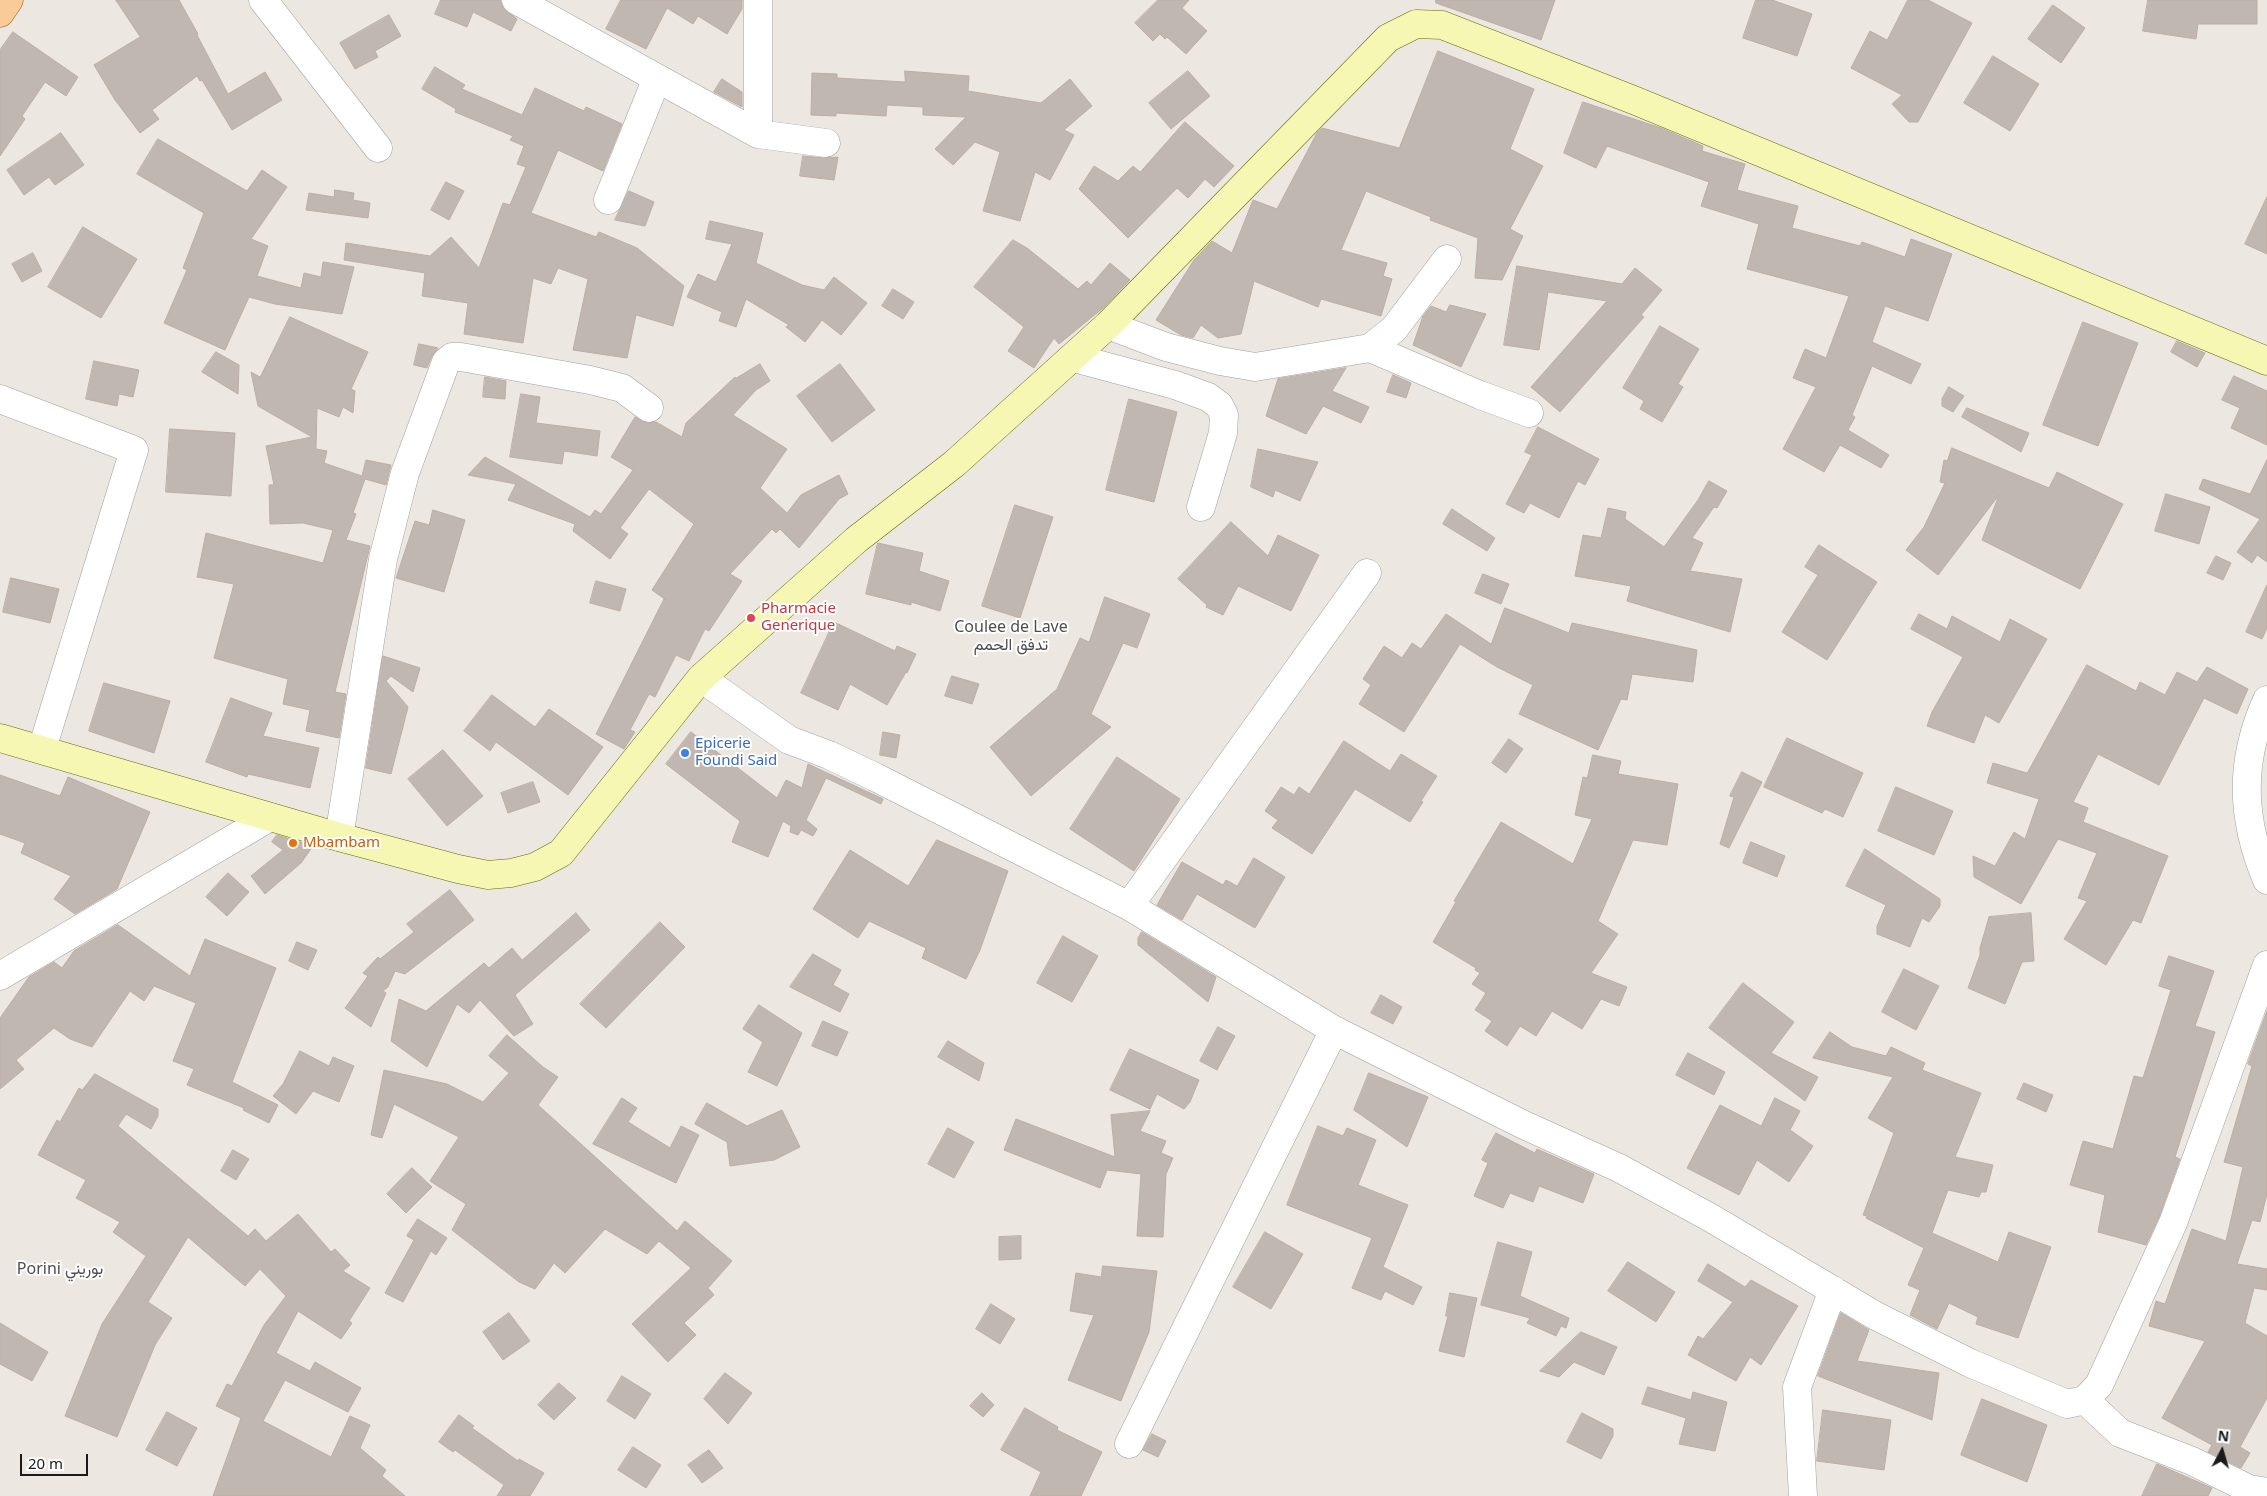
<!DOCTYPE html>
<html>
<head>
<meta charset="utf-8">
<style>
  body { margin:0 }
  #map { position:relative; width:2267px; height:1496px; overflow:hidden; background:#ece7e0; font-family:"Noto Sans",sans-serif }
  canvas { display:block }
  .north { position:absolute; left:2197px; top:1426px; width:50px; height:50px; -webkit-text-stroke:4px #fff; paint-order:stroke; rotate:6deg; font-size:14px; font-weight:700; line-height:20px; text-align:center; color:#1a1a1a }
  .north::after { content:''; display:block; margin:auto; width:18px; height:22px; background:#1a1a1a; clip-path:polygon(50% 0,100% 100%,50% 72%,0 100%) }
  .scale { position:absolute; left:20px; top:1454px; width:68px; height:22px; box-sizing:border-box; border:2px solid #1a1a1a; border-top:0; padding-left:6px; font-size:15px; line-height:18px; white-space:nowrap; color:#1a1a1a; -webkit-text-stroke:4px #fff; paint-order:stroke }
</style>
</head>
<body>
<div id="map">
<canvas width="2267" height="1496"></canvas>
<div class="north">N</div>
<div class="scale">20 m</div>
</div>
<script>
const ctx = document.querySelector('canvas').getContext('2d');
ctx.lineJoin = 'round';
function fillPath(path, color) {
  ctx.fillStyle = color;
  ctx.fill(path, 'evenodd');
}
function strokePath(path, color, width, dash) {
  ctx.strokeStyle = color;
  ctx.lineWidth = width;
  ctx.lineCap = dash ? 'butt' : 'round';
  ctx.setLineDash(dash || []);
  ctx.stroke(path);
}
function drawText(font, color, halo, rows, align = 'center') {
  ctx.font = font + ' "Noto Sans",Vazirmatn,sans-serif';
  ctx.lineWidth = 4;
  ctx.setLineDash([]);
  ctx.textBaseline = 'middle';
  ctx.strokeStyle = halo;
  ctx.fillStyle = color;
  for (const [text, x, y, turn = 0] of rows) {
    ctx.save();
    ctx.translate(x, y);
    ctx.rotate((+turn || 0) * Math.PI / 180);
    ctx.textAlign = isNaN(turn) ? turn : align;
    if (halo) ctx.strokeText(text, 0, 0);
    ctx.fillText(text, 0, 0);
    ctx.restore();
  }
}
const building = new Path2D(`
  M116 0H179L198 34 197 35 228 94 265 72 282 100 232 130 202 80 200 81 197 76 152 110 159 119 140 133 115 100 94 65 140 37Z
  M441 0H500L503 8 517 19 511 31 473 12 467 27 435 14Z
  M621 0H742V9L727 34 698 16 693 24 667 8 646 49 606 29Z
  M1158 0H1189L1182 8 1207 31 1186 54 1167 37 1165 39 1160 34 1153 41 1135 23Z
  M1436 0H1555L1541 40 1436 3Z
  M1756 0H1772L1812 14 1797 56 1743 38Z
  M1908 0H1928L1972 23 1918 122H1909L1892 104 1902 95 1851 68 1870 31 1887 40Z
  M2148 0H2257V24H2198L2196 39 2143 31Z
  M2053 5 2085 28 2061 63 2028 39Z
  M389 15 401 36 375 51 378 57 355 69 340 43Z
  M13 32 78 77 66 96 45 82 22 116 25 119 0 156V50Z
  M1438 51 1534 89 1510 149 1543 166 1510 229 1523 236 1502 280 1475 278 1478 238 1430 220 1431 217 1366 191 1341 250 1387 263 1383 276 1392 279 1381 316 1321 299 1318 307 1254 281 1241 334 1218 338 1201 325 1193 338 1181 335 1156 320 1194 260 1212 241 1232 253 1253 200 1277 209 1317 133 1322 128 1399 148Z
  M1993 56 2039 84 2010 131 1964 103Z
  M435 67 465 85 462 89 522 115 535 88 584 111 586 107 622 124 603 171 558 150 531 213 596 237 599 232 637 248 684 286 673 326 636 315 627 358 573 350 588 279 558 268 551 284 533 278 523 343 464 334 468 303 422 296 425 273 344 260 346 243 430 256 451 237 479 268 503 203 510 205 526 167 517 164 524 146 510 140 513 136 455 112 456 109 422 89Z
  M905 71 969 76 968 91 1041 103 1070 79 1092 106 1064 130 1074 135 1050 180 1035 172 1020 221 983 211 1000 152 975 142 953 165 935 149 966 117 923 115V107L887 105 886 116 836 113V116L811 115 812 73 837 74V78L905 82Z
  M1188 71 1210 96 1171 129 1149 103Z
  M722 79 742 92V107L714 92Z
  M1583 102 1661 128 1703 146 1702 151 1745 164 1737 190 1798 206 1792 228 1860 246 1862 242 1905 257 1911 239 1952 254 1928 321 1885 306 1872 342 1921 364 1911 384 1872 366 1852 415 1855 417 1848 430 1889 455 1881 468 1840 445 1824 472 1783 449 1816 387 1793 378 1805 349 1826 358 1849 296 1747 269 1759 224 1701 206 1709 182 1607 146 1596 168 1564 153Z
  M1185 122 1234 166 1214 187 1205 179 1188 198 1177 188 1128 238 1079 189 1094 166 1118 181 1133 166 1140 172Z
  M61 133 84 165 55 185 49 177 24 195 7 170Z
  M158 139 247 191 262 170 287 187 251 239 268 246 257 276 301 288 304 273 321 277 323 262 354 267 342 314 275 304 249 297 225 350 164 323 187 270 183 268 204 213 137 174Z
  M803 156 824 158 838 157 834 180 800 176Z
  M446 182 464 191 449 220 431 210Z
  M335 190 354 193 353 200 370 203 368 218 306 210 309 193 334 197Z
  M629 191 654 202 645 226 615 220Z
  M2267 197V254L2245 244Z
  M710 221 763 233 756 263 802 285 824 290 834 277 867 303 841 335 822 320 805 342 786 327 789 325 746 299 736 327 719 321 722 312 687 297 698 274 716 282 732 244 706 239Z
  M83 227 137 259 101 318 48 287Z
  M1013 240 1027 248 1078 289 1087 281 1091 285 1110 263 1130 280 1103 308 1059 344 1054 338 1034 368 1008 351 1024 327 974 287Z
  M33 253 42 271 22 282 12 264Z
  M1517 266 1622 284 1635 268 1662 290 1641 315 1644 317 1560 412 1531 387 1607 301 1548 292 1539 350 1504 345Z
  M893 289 914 302 903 319 882 306Z
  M1450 305 1486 314 1461 367 1413 345 1423 316 1431 306 1446 312Z
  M290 317 368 352 351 389 355 391 353 413 343 407 339 417 317 408 316 449 327 451 324 463 362 476 366 460 391 465 386 485 365 479 353 513 356 514 346 540 370 546 335 692 346 694 339 738 306 731 310 710 283 704 288 679 214 658 234 584 197 577 206 533 323 563 333 530 303 523 270 524 269 485H274L266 446 312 437 258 406 251 372 260 377Z
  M2083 322 2138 343 2098 446 2043 425Z
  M1660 326 1699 349 1678 384 1683 387 1662 422 1640 409 1644 401 1623 388Z
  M2177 341 2205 353 2197 367 2171 352Z
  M419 344 438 348 432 356 427 368 414 365Z
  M216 352 239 365 238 394 202 372Z
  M94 361 139 370 133 397 119 394 117 406 86 399Z
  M760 364 770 381 756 390 733 415 787 449 760 488 787 513 801 495 839 475 848 494 839 499 799 548 780 529 776 533 772 529 730 574 742 581 709 631 705 629 689 661 676 655 655 697 649 694 630 730 635 732 624 749 596 734 664 599 666 600 652 590 694 524 649 489 620 528 628 534 610 559 573 531 575 524 508 500 516 484 468 475 485 457 590 517 595 510 601 514 633 470 611 457 635 417 647 423 656 422 682 437 686 423 735 377 736 378Z
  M840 364 875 410 832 442 797 396Z
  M1346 368 1332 391 1369 407 1361 423 1323 406 1306 434 1266 416 1278 379Z
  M1393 375 1411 383 1406 398 1387 392Z
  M2234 376 2267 391V445L2231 428 2240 408 2222 400Z
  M485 377 506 381 505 399 483 397Z
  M1949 387 1964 396 1953 412 1942 406V399Z
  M521 394 540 397 536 423 600 431 597 456 564 451 562 464 510 457Z
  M1129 399 1177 412 1154 502 1106 490Z
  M1967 408 2029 433 2021 452 1962 417Z
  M1538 427 1599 459 1585 485 1578 481 1559 518 1530 503 1524 513 1506 504 1532 455 1525 452Z
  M170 429 235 433 231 496 166 492Z
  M1952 448 2049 488 2057 472 2123 504 2080 589 1982 540 1999 495 1938 575 1906 550 1924 527 1945 483 1940 482 1944 460 1947 461Z
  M1258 449 1318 462 1300 501 1275 490 1273 497 1251 487Z
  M2267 460V562L2257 555 2252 563 2237 552 2260 519 2199 489 2203 479 2250 494Z
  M1709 481 1727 491 1717 508 1714 507 1692 538 1703 543 1690 571 1742 579 1730 632 1627 601 1631 586 1575 576 1583 535 1601 538 1608 508 1626 512 1625 519 1664 547 1698 500Z
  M2166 494 2210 507 2199 544 2155 531Z
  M1015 505 1053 517 1020 618 982 606Z
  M1452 509 1495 538 1487 551 1443 524Z
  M433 510 465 520 444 592 396 578 415 521 429 525Z
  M1231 522 1268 556 1278 535 1319 555 1291 611 1238 586 1223 615 1206 607 1207 605 1178 579Z
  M878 543 923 553 919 571 949 581 940 611 911 602V605L866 594Z
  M1819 545 1877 582 1827 660 1782 632 1818 575 1805 567Z
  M2216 556 2231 563 2223 580 2207 573Z
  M1483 574 1509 584 1501 604 1475 593Z
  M11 578 59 589 50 623 3 612Z
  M596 581 626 589 620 611 590 603Z
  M2267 585V628L2262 639 2246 632Z
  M1105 597 1150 614 1137 648 1123 643 1091 714 1111 727 1031 796 990 747 1057 689 1080 638 1089 642Z
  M1505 608 1569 633 1572 623 1697 650 1693 682 1632 674 1627 700 1621 699 1598 750 1519 714 1533 685 1497 667 1460 644 1404 732 1359 704 1371 685 1363 679 1384 646 1402 658 1412 643 1421 649 1446 614 1491 644Z
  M1919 614 1947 629 1952 616 2000 642 2010 619 2047 639 1999 723 1985 715 1974 743 1927 726 1932 712 1963 657 1911 629Z
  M834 622 895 651 897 646 916 654 907 673 906 672 887 705 850 684 838 710 801 693Z
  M383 656 420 668 413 692 391 676 386 681 408 707 391 774 366 768Z
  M2087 665 2136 691 2140 682 2165 695 2177 672 2197 682 2207 667 2248 689 2237 714 2204 698 2159 785 2098 754 2073 802 2088 808 2083 822 2168 856 2141 923 2133 920 2106 965 2064 939 2087 901 2078 898 2097 853 2058 839 2021 904 1974 877 1973 856 1995 866 2014 832 2025 839 2039 799 1987 783 1993 763 2027 773Z
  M952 676 979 684 972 704 945 696Z
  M104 683 170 701 154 753 89 731Z
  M492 695 535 727 549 709 603 747 568 795 496 742 490 751 464 731Z
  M231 698 272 713 263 736 319 748 310 788 248 774 247 777 206 762Z
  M691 732 777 798 786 780 802 788 808 764 883 799 881 804 826 778 806 820 817 829 813 836 801 830 798 835 790 832 791 826 783 821 768 857 732 842 740 821 666 764Z
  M883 732 900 735 896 758 880 755Z
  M1787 738 1863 773 1843 817 1825 809 1822 813 1764 787Z
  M1509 739 1523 749 1506 773 1492 763Z
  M1344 741 1390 771 1401 754 1437 776 1421 801 1423 802 1410 822 1355 789 1312 854 1272 828 1278 820 1265 811 1281 787 1294 795 1299 787 1309 794Z
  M443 750 483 796 447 826 408 779Z
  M1593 755 1621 761 1618 774 1678 784 1667 845 1633 840 1598 921 1618 934 1591 973 1627 987 1619 1006 1601 999 1582 1029 1552 1011 1536 1036 1520 1026 1507 1046 1485 1031 1492 1021 1475 1010 1486 993 1472 984 1480 973 1475 970 1476 968 1433 942 1456 902 1454 901 1501 822 1573 864 1592 819 1575 815 1583 777 1587 778Z
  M1117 757 1180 799 1134 871 1070 829Z
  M1742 772 1762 782 1729 848 1720 844 1734 797 1730 796Z
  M0 775 60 796 68 777 150 812 117 889 75 914 54 899 71 876 21 853 25 843 0 834Z
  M533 782 540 802 508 813 501 793Z
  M1896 787 1953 811 1934 855 1878 831Z
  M277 835 313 846 301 863 265 894 251 876 283 850 272 842Z
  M937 840 1008 871 980 950 966 979 922 958 926 948 869 921 858 938 813 909 850 850 908 886Z
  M1751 842 1785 856 1777 877 1743 863Z
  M1865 849 1940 899V906L1929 922 1922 918 1910 947 1877 934V926L1886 905 1846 886Z
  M1254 858 1285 877 1255 928 1197 894 1182 920 1157 905 1182 862 1223 885 1226 880 1237 886Z
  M228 873 249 892 227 916 206 897Z
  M450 890 474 920 405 974 395 971 388 987 383 991 386 993 371 1027 345 1008 368 976 363 973 378 957 380 959 414 932 407 924Z
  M576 913 590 930 515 995 533 1024 514 1036 480 1000 469 1013 457 1004 427 1067 391 1041 399 999 426 1011 484 963 489 968 512 948 522 960Z
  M2031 913 2034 961 2022 962 2005 1004 1968 988 1980 955V948L1989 917Z
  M660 922 685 947 606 1028 580 1004Z
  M118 925 190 976 205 939 276 968 232 1082 278 1105 269 1123 243 1110 244 1108 187 1085 194 1069 173 1061 196 1003 154 986 144 1001 130 991 92 1047 70 1039 54 1028 16 1060 24 1069 0 1089V1018L29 977 54 962 62 968 74 951Z
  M1142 932 1216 977 1208 1002 1138 945V938Z
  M1063 936 1098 956 1072 1002 1037 983Z
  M297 942 317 950 308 970 289 961Z
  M813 954 841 970 833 985 849 994 840 1012 790 987Z
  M2169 956 2214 971 2195 1026 2215 1032 2175 1157 2180 1159 2159 1217 2146 1245 2098 1232 2105 1195 2070 1185 2083 1141 2113 1149 2134 1076 2143 1078 2171 990 2159 986Z
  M1904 969 1939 986 1916 1030 1882 1012Z
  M1743 983 1794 1022 1771 1053 1818 1077 1805 1101 1709 1028Z
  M1381 995 1402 1007 1393 1024 1371 1013Z
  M759 1005 802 1033 777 1086 748 1072 763 1042 743 1029Z
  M2267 1011V1194L2260 1222 2252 1220 2237 1264 2267 1269V1290L2254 1288 2245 1323 2267 1336V1398L2240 1447 2250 1453 2241 1468 2208 1452 2212 1445 2162 1418 2205 1341 2149 1326 2156 1301 2165 1304 2192 1229 2226 1241 2243 1167 2224 1162 2252 1066 2248 1064Z
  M823 1021 848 1032 837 1056 812 1046Z
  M1218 1027 1235 1036 1217 1070 1200 1061Z
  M1830 1032 1852 1047 1886 1056 1891 1047 1925 1063 1922 1070 1981 1093 1955 1157 1993 1165 1986 1192H1981L1979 1197 1948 1190 1932 1233 1998 1262 2009 1232 2051 1247 2018 1338 1976 1324 1978 1317 1949 1303 1937 1329 1910 1315 1920 1290 1908 1285 1924 1248 1866 1218 1867 1216 1863 1215 1894 1133 1868 1118 1893 1077 1813 1058Z
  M507 1035 543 1067 558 1077 538 1105 677 1231 685 1221 732 1261 708 1288 714 1295 684 1323 696 1335 668 1362 632 1324 691 1268 659 1241 647 1254 605 1229 565 1273 554 1263 535 1289 519 1282 452 1230 466 1204 430 1181 459 1137 394 1104 382 1138 371 1135 384 1070 447 1084 483 1102 509 1073 489 1056Z
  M948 1041 984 1063 979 1081 938 1057Z
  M1130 1049 1199 1080 1190 1102 1184 1109 1157 1094 1150 1109 1110 1090Z
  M300 1051 329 1066 333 1057 354 1066 339 1102 313 1091 296 1114 273 1096 283 1084Z
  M1688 1053 1725 1072 1714 1095 1676 1075Z
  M1369 1073 1428 1097 1407 1147 1354 1110Z
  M95 1074 158 1109V1116L151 1129 126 1114 118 1126 248 1236 255 1229 266 1241 298 1214 331 1252 335 1249 350 1265 343 1271 370 1288 349 1321 352 1323 341 1339 298 1311 276 1353 310 1371 315 1362 361 1388 348 1412 285 1380 263 1421 331 1457 350 1416 370 1425 360 1448 386 1470 382 1476 405 1496H213L241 1418 216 1406 227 1384 232 1386 264 1325 286 1296 260 1269 245 1286 188 1237 148 1302 172 1318 155 1345 117 1437 65 1416 102 1324 146 1256 113 1232 120 1222 76 1198 86 1180 38 1155 57 1120 60 1122 79 1088 82 1090Z
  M2024 1083 2053 1095 2046 1112 2017 1099Z
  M622 1098 637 1108 628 1122 670 1148 681 1126 699 1135 676 1183 593 1144Z
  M1775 1098 1800 1111 1790 1130 1813 1146 1789 1182 1757 1160 1739 1195 1687 1168 1720 1105 1761 1126Z
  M707 1103 747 1126 782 1110 800 1147 774 1160 730 1166 727 1142 695 1124Z
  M1150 1111 1140 1131 1166 1141 1161 1153 1173 1158 1166 1174 1163 1237 1137 1236 1141 1174 1107 1170 1100 1188 1004 1150 1016 1119 1115 1157 1111 1115Z
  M1318 1126 1343 1136 1347 1128 1376 1140 1358 1185 1408 1205 1383 1267 1422 1287 1413 1305 1385 1291 1381 1300 1352 1288 1372 1238 1287 1205Z
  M948 1128 974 1142 954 1178 928 1164Z
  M1496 1133 1535 1153 1537 1149 1594 1174 1583 1203 1539 1186 1533 1202 1510 1193 1503 1208 1474 1196 1488 1163 1482 1160Z
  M233 1150 249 1159 236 1180 221 1171Z
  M412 1168 432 1187 406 1213 387 1194Z
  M418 1219 447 1238 436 1255 431 1251 403 1302 385 1293 414 1240 407 1236Z
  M1265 1232 1303 1254 1271 1309 1233 1287Z
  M1021 1236V1259L999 1260V1237Z
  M1498 1242 1532 1252 1520 1296 1569 1318 1566 1328 1561 1326 1556 1336 1527 1323 1530 1318 1481 1305Z
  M1628 1262 1675 1292 1656 1322 1608 1291Z
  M1708 1264 1745 1287 1751 1280 1798 1306 1761 1365 1750 1357 1736 1381 1688 1355 1698 1336 1703 1339 1733 1302 1698 1281Z
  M1103 1266 1157 1271 1149 1332 1121 1401 1068 1380 1094 1315 1070 1311 1076 1273 1101 1277Z
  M1450 1293 1477 1298 1464 1357 1439 1351 1448 1316H1446Z
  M991 1304 1015 1319 1000 1344 976 1329Z
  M509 1313 530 1341 503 1360 483 1332Z
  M1841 1313 1869 1330 1857 1361 1939 1373 1932 1420 1818 1376Z
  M0 1323 48 1352 32 1381 0 1364Z
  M1581 1332 1617 1347 1604 1375 1574 1362 1559 1377 1540 1371Z
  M725 1373 752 1393 728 1424 704 1399Z
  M622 1376 651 1394 635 1419 607 1401Z
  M559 1383 576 1398 554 1420 538 1405Z
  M1648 1387 1691 1400 1693 1392 1727 1402 1715 1451 1679 1444 1686 1418 1642 1404Z
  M982 1393 994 1405 983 1417 970 1406Z
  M1982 1399 2047 1425 2027 1482 1961 1455Z
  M1025 1408 1058 1427 1057 1430 1102 1452 1081 1496H1030L1041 1472 1001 1450Z
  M1823 1410 1891 1420 1884 1470 1817 1461Z
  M167 1412 197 1428 177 1466 146 1450Z
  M1582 1413 1613 1429V1436L1601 1459 1567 1442Z
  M459 1415 474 1426 472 1428 518 1461 519 1459 544 1473 530 1496H497L504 1485 455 1450 453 1452 439 1442Z
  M1152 1434 1166 1441 1158 1457 1143 1450Z
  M633 1447 661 1465 646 1488 618 1470Z
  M709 1450 723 1468 702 1483 688 1465Z
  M2157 1464 2212 1488 2208 1496H2142Z`);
const minor = new Path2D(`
  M263 0 378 148
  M516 0 758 134 826 143
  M758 134V0
  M608 200 657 78
  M1108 325 1166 347 1220 361 1255 367 1370 348 1394 329 1447 259
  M1370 348 1480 395 1529 413
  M1074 358 1175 385 1208 397 1219 405 1224 415 1223 433 1201 507
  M0 399 134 450 42 749
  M701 678 789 740 829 755 875 777 1129 906 1334 1030 1524 1125 1619 1168 1711 1218 1876 1316 1970 1363 2067 1404 2085 1400 2099 1385 2173 1223 2267 965
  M2267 700C2239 761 2241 819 2267 880
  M339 837 383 559 405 473 446 362 452 357H461L590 380 622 388 649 408
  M1129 906 1367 573
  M0 976 270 817
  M2085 1400 2120 1433 2192 1461 2249 1489 2267 1492
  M1129 1444 1334 1030
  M1803 1496 1797 1387 1833 1290`);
const secondary = new Path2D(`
  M0 738 339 837 458 869 488 875 511 873 535 867 561 853 701 678 856 540 954 464 1108 325 1388 38 1416 24 1442 25 1636 101 2267 361`);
const primary = new Path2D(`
  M0 13 9 0`);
const markers = [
  [751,618,5,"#e0444e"],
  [685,753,5,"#3f7fe0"],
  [293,843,5,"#e8710a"]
];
const healthNames = [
  ["Pharmacie",761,609],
  ["Generique",761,626]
];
const shopNames = [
  ["Epicerie",695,744],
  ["Foundi Said",695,761]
];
const foodNames = [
  ["Mbambam",303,843]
];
const neighbourhoodNames = [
  ["Coulee de Lave",1011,627],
  ["تدفق الحمم",1011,645],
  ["Porini بوريني",60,1269]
];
fillPath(building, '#c0b7b0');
strokePath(building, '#bdada3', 1);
strokePath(minor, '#a1a1a1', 29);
strokePath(secondary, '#656b08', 29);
strokePath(primary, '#8d5a04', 29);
strokePath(minor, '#fff', 28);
strokePath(secondary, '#f6f7b3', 28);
strokePath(primary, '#f9cb98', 28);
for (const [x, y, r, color] of markers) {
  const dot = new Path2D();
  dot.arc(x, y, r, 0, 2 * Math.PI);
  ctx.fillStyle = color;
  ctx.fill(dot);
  strokePath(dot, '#fff', 2);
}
drawText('15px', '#be3a42', '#fff', healthNames, 'left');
drawText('15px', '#366cbe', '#fff', shopNames, 'left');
drawText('15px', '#c56008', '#fff', foodNames, 'left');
drawText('16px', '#4d4d4d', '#fff', neighbourhoodNames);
</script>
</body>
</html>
